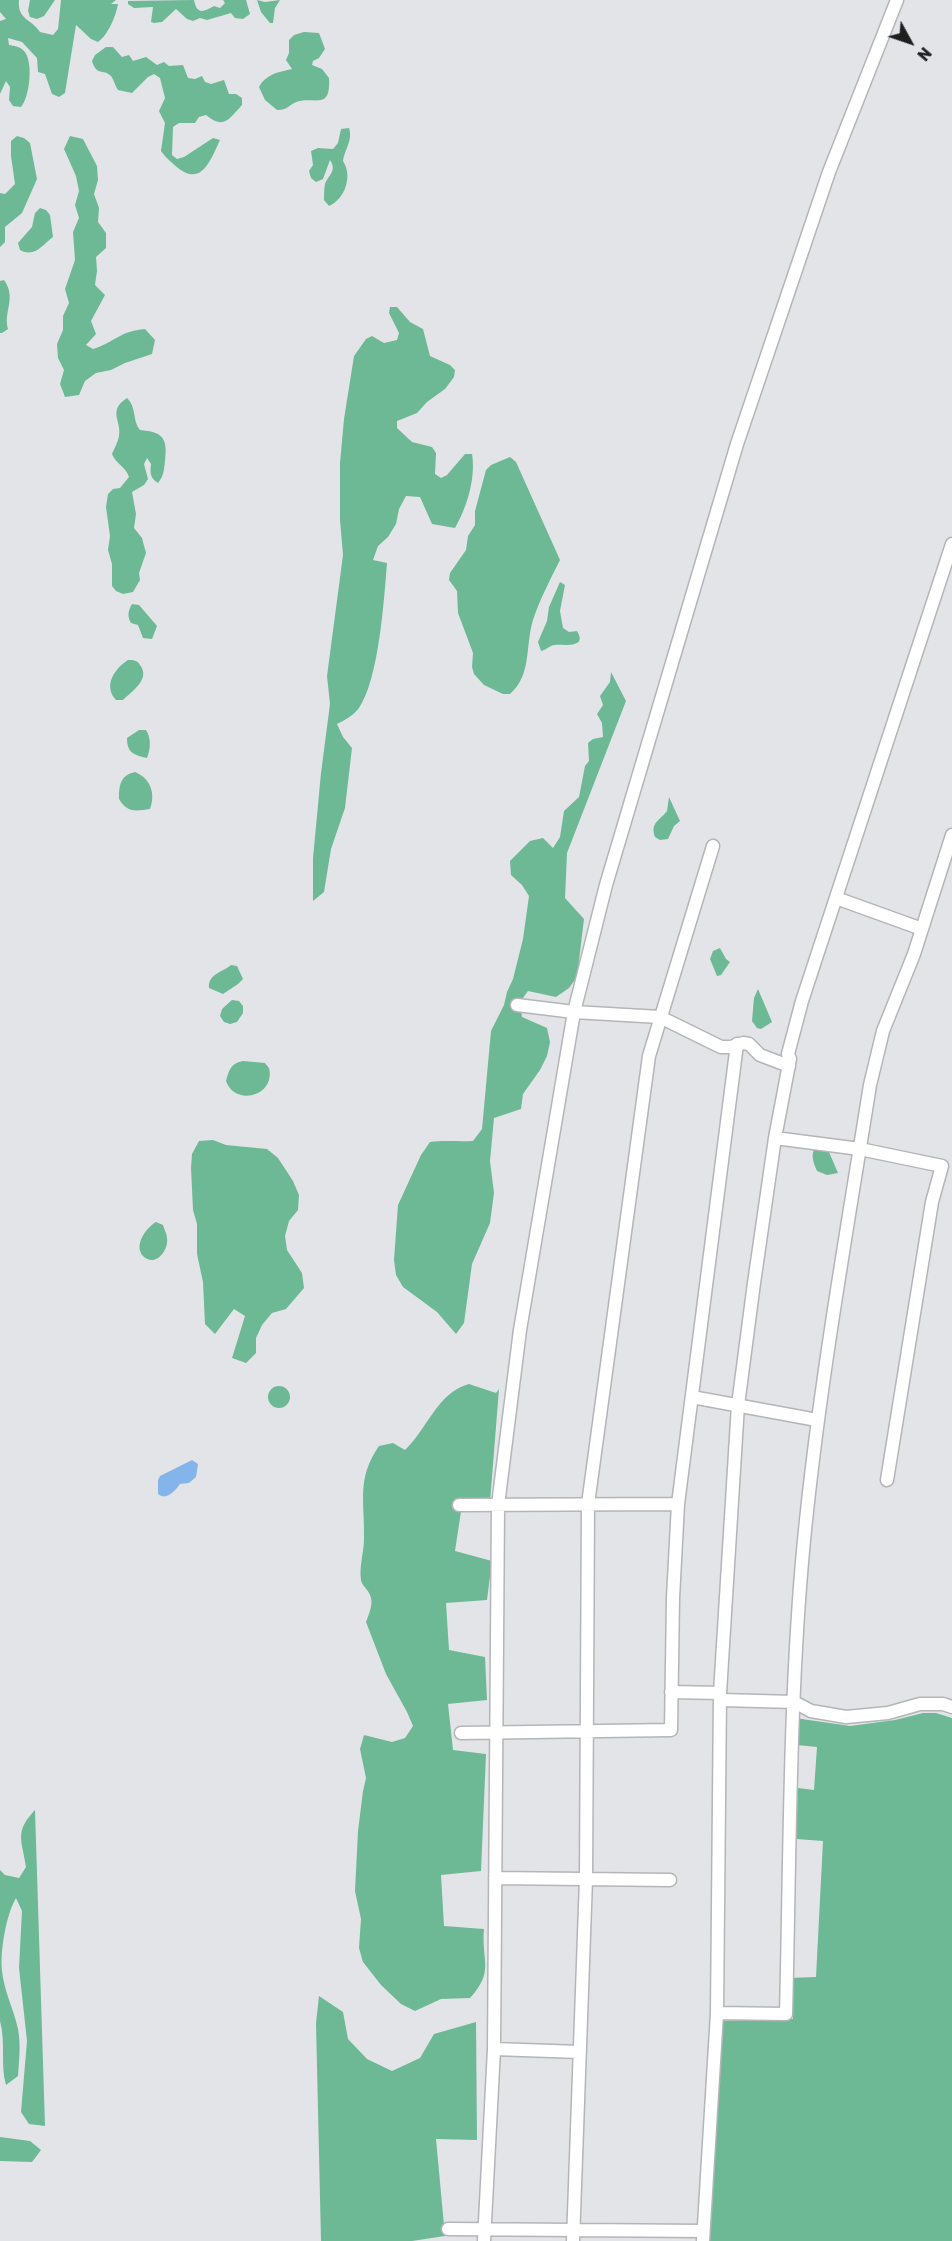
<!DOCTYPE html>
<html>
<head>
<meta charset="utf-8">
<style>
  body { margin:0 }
  #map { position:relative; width:952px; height:2241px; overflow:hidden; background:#e3e4e7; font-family:Rubik,sans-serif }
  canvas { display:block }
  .north { position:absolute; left:880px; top:12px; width:60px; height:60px; -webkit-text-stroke:4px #e3e4e7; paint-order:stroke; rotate:130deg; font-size:16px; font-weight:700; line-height:24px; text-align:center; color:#1f1f20 }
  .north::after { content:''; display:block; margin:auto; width:21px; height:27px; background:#1f1f20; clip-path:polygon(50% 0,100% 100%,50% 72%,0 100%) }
</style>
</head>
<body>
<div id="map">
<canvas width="952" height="2241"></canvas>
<div class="north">N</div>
</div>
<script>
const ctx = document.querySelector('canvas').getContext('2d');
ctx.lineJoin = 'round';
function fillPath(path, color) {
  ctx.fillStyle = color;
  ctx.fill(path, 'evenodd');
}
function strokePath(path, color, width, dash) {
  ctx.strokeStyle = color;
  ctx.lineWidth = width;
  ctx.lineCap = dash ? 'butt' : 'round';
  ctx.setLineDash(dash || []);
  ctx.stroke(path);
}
const forest = new Path2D(`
  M0 0H19C17 20 32 19 40 32L53 35 58 29 61 0H116L111 4H118C116 16 108 35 98 42L91 39 76 25 65 93 59 97 52 94 45 74 38 72 37 58 22 42 8 38 9 45C14 46 19 46 23 50 34 59 30 97 21 107L13 106 9 100 10 87 6 81 0 94V21L6 19 0 12Z
  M30 0H55L44 16 37 19 30 17 28 11Z
  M194 0C197 15 203 12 214 6L220 8 225 3 223 0H246L250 14 243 19 235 18 231 13 207 20 200 18 193 21 187 19 176 9 162 22 154 23 151 22 153 7 134 8 128 4V1Z
  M257 0 265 2 280 0 275 8 273 23H270L261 12Z
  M304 32 319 33 325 49 319 58 313 61 312 65 322 69 329 78C331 113 313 94 294 103 287 107 287 110 277 110L265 100 259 87C266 74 279 72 292 69L286 60 289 53V40L294 35Z
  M106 47H113L122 57 129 55 133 61 146 57 157 65 164 62 169 66 183 65 188 78 195 79 202 76 205 82 211 84 224 80 229 94H236L242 98V105C229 119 224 130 206 115L199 117 195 123H179L173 127 172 155 177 159 184 157 213 138 220 140C211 159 202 187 178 168 172 163 166 158 161 151L165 123 159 111 165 98 160 78 154 74 148 77 132 93 118 90C115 86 114 80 111 76 103 68 97 77 92 61L95 55Z
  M349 128C353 141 345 148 343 161 353 176 345 199 329 206L324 200C324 195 324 189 325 184 329 174 337 171 330 160L323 179 316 182 311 178 309 171 313 165 311 151 318 148 333 149 338 143 341 129Z
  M17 136 24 138 30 143 37 179 22 213 5 227V242L0 247V193L5 194 15 184 11 156V141Z
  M70 136 83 139 97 166 98 180 94 194 99 208 98 222 106 233V248L96 257 97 271 95 285 105 295 91 321 96 334 86 345 93 349C115 342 120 331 145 329L155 340 152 354 125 363 111 370 96 373 85 381 79 395 65 397 60 384 64 370 58 358 57 344 63 330V316L69 303 65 289 75 260 73 232 79 218 75 205 79 191 76 176 64 149Z
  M40 208 46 210 50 215 53 237C42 245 35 258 20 250L18 243 32 227 35 213Z
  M4 280C17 298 3 312 8 329L2 333H0V281Z
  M390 307H397L410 322 423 329 430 356 450 365 455 370 454 377 445 389 427 402 417 413 397 421V428L412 442 432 447 436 453 435 474 441 478 447 475 465 454H472C476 478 467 507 455 528L432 524 420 497 406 496 399 509 396 524 388 537 378 546 373 560 387 563C384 600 379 678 359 708 353 716 345 720 337 724L343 737 352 748 345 808 331 849 324 892 313 901V858L321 773 330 704 327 676 343 555 340 520V463L344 419 354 356 366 339 372 336 384 343 397 340 399 333 389 313Z
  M127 398C137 408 132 420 140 430 162 432 168 437 165 461 164 469 164 476 158 483 150 478 150 473 151 464L147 458 144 464 148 479 144 485 132 492 136 514 134 528 142 538 146 553 139 573 140 580 133 592 123 594 116 591 112 586V564L108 550 110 536 106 507 108 494 113 489 120 488 129 477C126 467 116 464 112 454 114 449 118 442 119 436 122 421 107 411 127 398Z
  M510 457 516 462 560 560C550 580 540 599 533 620 525 646 532 675 510 694H503L484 685 474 674 472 667 473 653 458 613 457 591 449 580 450 573 466 550 468 536 475 525V511L486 470 491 465Z
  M560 582 565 585 560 611 563 628 569 632 577 631C588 649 563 644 555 645 550 645 546 650 541 651L538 642 547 621 549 607Z
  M132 604 139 605 157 626 152 639 143 638 138 625 131 623C127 616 128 611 132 604Z
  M128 660C133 660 137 660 140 665 151 679 132 691 123 700H116C103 686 114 669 128 660Z
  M611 672 626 701 567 853 565 898 584 919 577 977 569 988 556 997 528 991 520 1002 522 1017 547 1028 550 1042 547 1056 540 1070 523 1094 521 1109 494 1118 490 1161 494 1193 490 1223 472 1264 464 1323 456 1334 437 1312 403 1287 396 1275 394 1260 398 1205 421 1155 430 1142C445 1140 458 1142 473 1141L482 1129 491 1031 504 1005 507 992 513 979 523 939 529 896 522 885 511 875 510 861 530 841 543 838 553 848 560 837 564 811 579 797 585 766 589 761 588 743 593 739 603 737 602 723 597 714 603 705 600 696 610 682Z
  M139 730H146C151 738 151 748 147 758 134 755 127 753 127 738Z
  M135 772C150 778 156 793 150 809 136 811 127 813 119 799 119 786 120 775 135 772Z
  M669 797 680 821 674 826 668 839 660 840 655 837C650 823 659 821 667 811Z
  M720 948 726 959 730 962 721 975 717 976 710 959 713 951Z
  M231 965 237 966 243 979 238 984 223 994 209 988C208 974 221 973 231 965Z
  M758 989 772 1022 761 1029 757 1028 752 1021 754 998Z
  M232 1000 239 1001 243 1006V1013L237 1022 230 1024 224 1022 220 1016 222 1009Z
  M243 1061 265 1063 269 1068C276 1096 235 1107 226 1081 229 1070 231 1063 243 1061Z
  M213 1140 226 1145 267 1149 278 1158 293 1181 299 1195 298 1210 289 1221 285 1236 287 1250 302 1273 304 1288 286 1309 272 1313 262 1325 256 1338V1353L246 1363 232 1358 245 1316 234 1309 215 1334 205 1324 203 1282 197 1254V1224L193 1210 191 1168 192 1154 199 1141Z
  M824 1146 829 1152 838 1173 827 1175 817 1171C814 1164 810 1155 815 1148Z
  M156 1222 163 1225C164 1229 167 1234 167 1238 169 1250 156 1267 144 1257 132 1246 147 1227 156 1222Z
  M469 1384 496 1393 499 1389 490 1502 462 1505 455 1551 492 1561 487 1600 446 1603 449 1650 485 1657 487 1700 448 1704 453 1750 486 1754 481 1871 441 1875 444 1926 484 1929C481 1961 495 1971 470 1998L441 1999 415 2011 401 2004 381 1985 363 1962 359 1948 361 1919 355 1891 358 1831 363 1791 366 1778 360 1749 364 1735 392 1742 405 1738 413 1726 407 1712 386 1674 366 1622C369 1614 374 1603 370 1595 368 1589 362 1586 361 1580 359 1566 364 1552 364 1539 365 1502 356 1479 379 1446L393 1443 405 1450C428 1428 437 1393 469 1384Z
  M268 1397a11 11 0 1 1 22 0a11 11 0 1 1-22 0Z
  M923 1713H936L952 1718V2241H708L713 2190 720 2021 793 2019 788 1978 816 1977 823 1841 796 1839 798 1788 814 1790 817 1747 797 1745 795 1718 850 1726 895 1720Z
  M35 1810 45 2126 29 2124 21 2112 27 2041 19 1968 22 1911 16 1898C6 1915 0 1951 2 1971 4 1991 14 2010 18 2029 21 2045 19 2061 18 2076L6 2085C0 2065 6 2043 0 2021V1870L5 1875 19 1878 26 1867C22 1840 14 1832 35 1810Z
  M319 1996 343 2012 348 2039 367 2059 392 2071 420 2058 434 2034 476 2022 477 2140 436 2139 445 2236 412 2241H321L316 2023Z
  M0 2137 30 2141 41 2150 32 2162 0 2161Z`);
const water = new Path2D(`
  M192 1460 198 1464 196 1477 189 1483 180 1484C175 1491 166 1501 158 1494V1480L160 1476Z`);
const minor = new Path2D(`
  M836 898 922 929
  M517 1005 574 1012 660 1017 721 1047H731L743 1043 749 1044 760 1055 789 1066
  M775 1138 860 1149 942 1166 932 1202 887 1480
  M692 1397 817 1420
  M459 1505 678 1504
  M671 1692 720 1693
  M721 1700 794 1702 811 1711 846 1717 888 1713 920 1704H943L952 1707
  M461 1733 671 1730 673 1598 678 1504 737 1044
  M495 1878 670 1880
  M717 2013 786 2014C790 1856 789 1697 804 1540 819 1387 846 1236 870 1085L883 1031 914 954 952 835
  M494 2049 580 2052
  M448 2229 703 2231
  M484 2241 494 2049 498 1505 520 1330 574 1012 606 885 737 444 829 172 897 0
  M573 2241 586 1879 588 1504 649 1056 713 846
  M703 2241 717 2013 720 1693 738 1405 754 1283 775 1138 790 1059 788 1054 802 1001 952 544`);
fillPath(forest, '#6db996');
fillPath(water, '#84b5ea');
strokePath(minor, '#b4b5b8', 15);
strokePath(minor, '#fff', 12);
</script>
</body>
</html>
